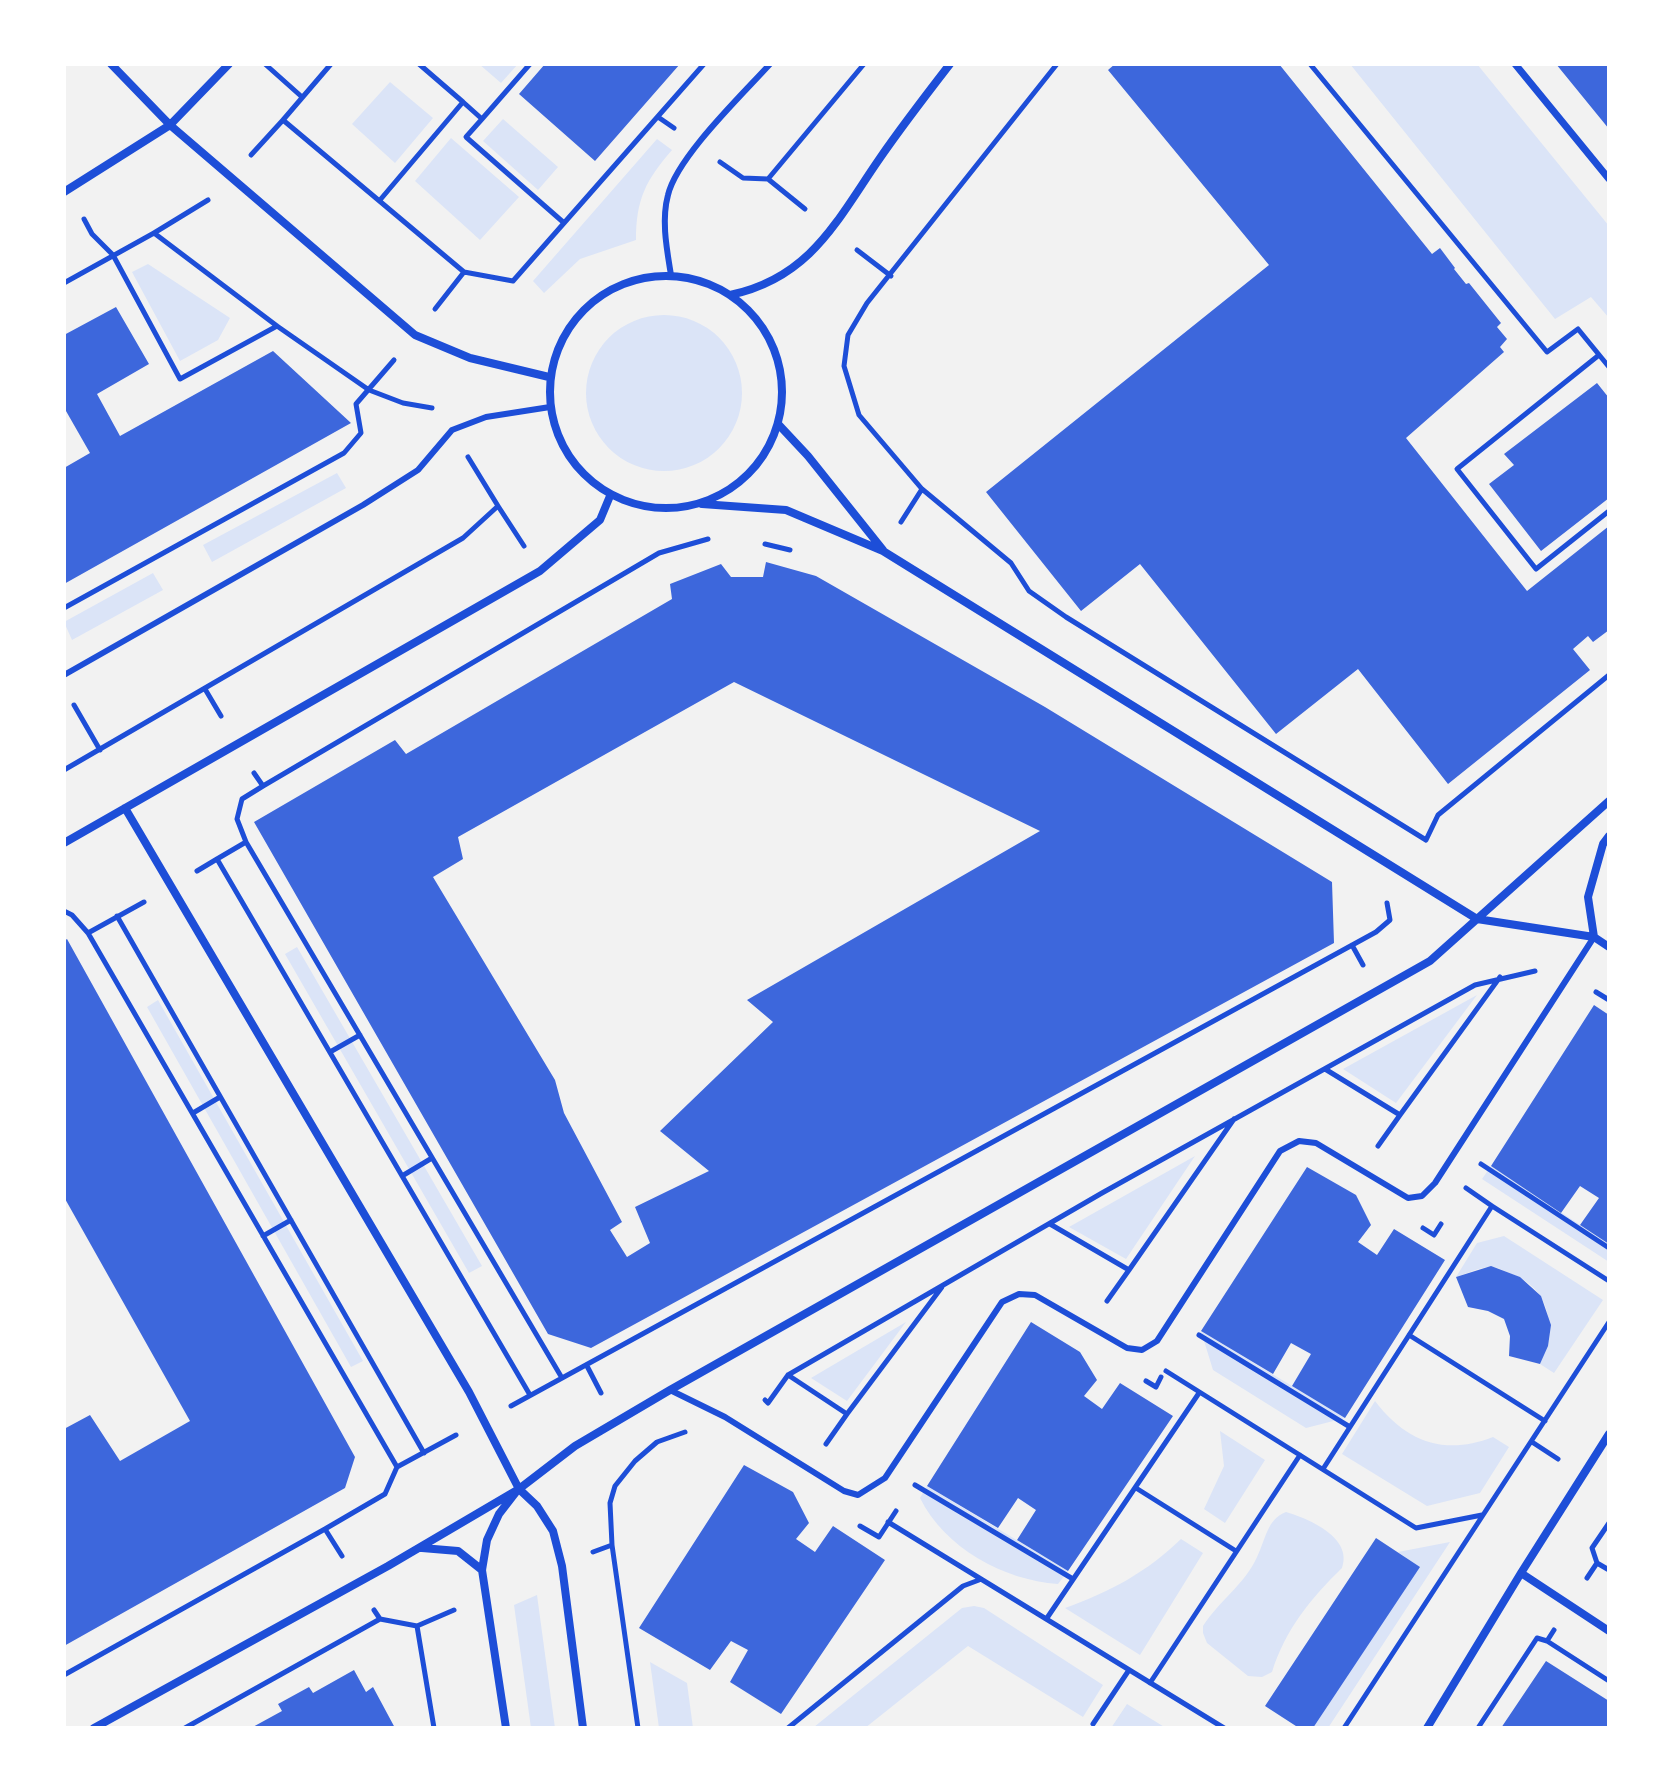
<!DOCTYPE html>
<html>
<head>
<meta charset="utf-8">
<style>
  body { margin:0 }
  #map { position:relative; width:1673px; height:1792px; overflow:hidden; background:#f2f2f2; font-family:Jost,sans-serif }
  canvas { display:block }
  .frame { position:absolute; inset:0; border:66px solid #fff; pointer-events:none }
</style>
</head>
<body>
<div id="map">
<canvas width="1673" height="1792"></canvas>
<div class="frame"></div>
</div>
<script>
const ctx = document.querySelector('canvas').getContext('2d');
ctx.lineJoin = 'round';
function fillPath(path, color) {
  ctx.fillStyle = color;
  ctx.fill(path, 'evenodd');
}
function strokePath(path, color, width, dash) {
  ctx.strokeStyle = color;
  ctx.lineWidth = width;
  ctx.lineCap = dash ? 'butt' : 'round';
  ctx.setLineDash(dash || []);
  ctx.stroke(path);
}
const green = new Path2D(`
  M479 64H518L501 83Z
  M1350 64H1477L1609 226V318L1591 297 1555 319Z
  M390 82 433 118 395 163 352 124Z
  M503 119 558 167 538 190 483 141Z
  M451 138 519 197 480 240 415 181Z
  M657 139 672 150C646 180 636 199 636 240L580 259 544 293 533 281Z
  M148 264 230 318 218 340 180 361 132 272Z
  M586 393a78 78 0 1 1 156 0a78 78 0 1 1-156 0Z
  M337 473 346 488 212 562 203 545Z
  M153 573 163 590 72 640 64 622Z
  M297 947 482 1266 469 1273 285 954Z
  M1477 995 1396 1103 1343 1069Z
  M158 1000 363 1361 351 1367 147 1007Z
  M1195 1156 1126 1259 1069 1227Z
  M1491 1166 1609 1244V1262L1482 1179Z
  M1504 1236 1603 1300 1554 1373 1540 1364C1556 1328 1552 1288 1509 1273 1504 1271 1497 1267 1492 1267 1481 1266 1466 1274 1456 1277L1477 1243Z
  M906 1322 847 1401 811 1378Z
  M1201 1331 1345 1418 1306 1428 1213 1370Z
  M1375 1401C1406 1442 1445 1456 1493 1437L1509 1447 1480 1493 1427 1506 1342 1454Z
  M1220 1431 1265 1460 1225 1523 1204 1509 1224 1466Z
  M927 1486 1068 1571 1058 1584C1003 1580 945 1548 920 1498Z
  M1286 1512C1310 1519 1353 1538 1342 1568 1311 1598 1285 1630 1272 1672L1262 1677 1248 1676 1207 1643 1203 1633V1626C1219 1601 1245 1584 1257 1557 1266 1539 1267 1519 1286 1512Z
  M1181 1539 1203 1553 1140 1655 1065 1608C1110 1592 1147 1572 1181 1539Z
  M1450 1542 1328 1728H1313L1419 1567 1398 1552Z
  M537 1595 555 1728H531L514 1605Z
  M974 1606 984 1608 1103 1685 1083 1717 968 1646 865 1728 814 1727 962 1608Z
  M650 1662 687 1683 693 1728H659Z
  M1127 1704 1166 1728H1111Z`);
const building = new Path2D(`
  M545 64H680L595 161 519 94Z
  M1115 64H1279L1432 254 1440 248 1455 268 1454 269 1466 284 1469 283 1501 323 1497 327 1507 339 1500 347 1504 352 1406 438 1527 591 1609 526V630L1593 642 1588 636 1573 649 1590 670 1448 784 1358 669 1276 734 1140 564 1081 611 986 492 1269 265 1108 70Z
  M1556 64H1609V129Z
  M116 307 149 364 97 394 120 436 273 351 351 423 64 584V468L90 453 66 411 64 412V335Z
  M1597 383 1609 398V498L1541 551 1489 484 1514 465 1504 454Z
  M766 562 816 576 1045 707 1332 882 1334 943 591 1348 548 1334 254 822 395 740 406 754 672 599 670 584 721 564 731 577H763ZM734 682 1040 831 747 1000 773 1022 660 1131 709 1171 635 1207 650 1243 627 1257 610 1230 622 1222 564 1113 555 1080 433 877 463 859 458 837Z
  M67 939 355 1457 345 1488 64 1646V1429L90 1415 120 1461 190 1421 64 1197V941Z
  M1594 1005 1609 1015V1244L1580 1225 1599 1198 1580 1186 1561 1213 1491 1166Z
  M1307 1167 1356 1195 1371 1225 1358 1242 1377 1255 1394 1229 1445 1260 1345 1418 1292 1386 1311 1354 1291 1343 1273 1374 1201 1331Z
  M1491 1266 1520 1277 1541 1296 1551 1325 1548 1346 1540 1364 1509 1356 1510 1336 1504 1319 1488 1311 1468 1307 1456 1277Z
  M1031 1322 1080 1352 1097 1380 1084 1396 1102 1409 1120 1383 1173 1416 1068 1571 1017 1540 1036 1510 1018 1498 998 1528 927 1486Z
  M744 1465 793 1492 809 1523 796 1539 815 1552 833 1526 885 1560 781 1714 730 1682 748 1650 731 1641 710 1670 639 1628Z
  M1376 1538 1420 1567 1313 1728H1299L1265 1706Z
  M1546 1661 1609 1701V1728H1501Z
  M354 1670 366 1692 373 1687 395 1728H251L282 1711 278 1704 309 1687 313 1693Z`);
const path = new Path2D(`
  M265 64 302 97
  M331 64 283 120 464 272 513 281 704 64
  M419 64 463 102
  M1057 64 867 303 848 335 844 366 859 415 922 489 1011 563 1029 591 1066 617 1426 840 1438 815 1609 675
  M1310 64 1547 352 1578 329 1609 367
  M658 117 674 128
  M482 119 466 137 563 222
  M251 155 283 120
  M720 162 743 178 768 179 864 64
  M768 179 805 209
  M380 200 463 102 482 119 530 64
  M84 219 92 234 113 255 180 379 277 326
  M154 233 208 200
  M857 250 891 276
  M64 283 154 233 277 326 369 390 403 403 432 408
  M435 309 464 272
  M1599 355 1457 469 1536 569 1609 511
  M498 506 524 546
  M901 522 922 489
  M765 544 790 550
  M64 608 344 453 361 433 356 404 394 360
  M205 689 221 716
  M74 705 100 750
  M64 770 463 538 498 506 468 457
  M254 773 263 786 242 799 237 819 246 842 217 859 530 1395
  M263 786 659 553 708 539
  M246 842 562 1378
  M197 871 217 859
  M64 911 72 915 88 933 397 1467
  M117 916 424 1453
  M88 933 144 902
  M1352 945 1363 965
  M1596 992 1609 1000
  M330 1052 360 1035
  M1325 1069 1400 1115 1378 1146
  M193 1113 220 1097
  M1400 1115 1500 977
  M1481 1164 1609 1248
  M402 1176 432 1158
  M1466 1188 1492 1206
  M1050 1224 1129 1270 1107 1301
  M1423 1228 1434 1235 1441 1224
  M263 1236 291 1220
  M1129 1270 1234 1119
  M1199 1335 1350 1427
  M1409 1335 1545 1421
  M587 1366 601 1393
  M1166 1371 1416 1528 1482 1515
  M788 1375 847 1414 826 1444
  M1146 1381 1156 1387 1161 1377
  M765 1400 768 1403 788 1375 1102 1193 1475 985 1535 971
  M511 1406 1376 932 1390 920 1387 903
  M847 1414 942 1287
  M1532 1442 1558 1459
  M1323 1469 1492 1206 1609 1281
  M915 1485 1073 1579
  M1136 1488 1236 1551
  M888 1522 1224 1728
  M860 1526 879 1537 896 1511
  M593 1552 612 1545
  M342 1556 325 1529 385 1494 397 1467 456 1435
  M1597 1563 1609 1570
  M1587 1578 1597 1563 1592 1548 1609 1523
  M374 1610 380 1619 417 1626 454 1610
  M1047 1618 1199 1393
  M417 1626 434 1728
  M1547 1641 1609 1681
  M64 1675 325 1529
  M1150 1683 1300 1455
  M1093 1724 1129 1670
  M185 1728 380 1619
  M638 1728 612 1545 610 1503 615 1486 635 1461 657 1442 685 1432
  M788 1728 963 1586 979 1580
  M1344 1728 1609 1322
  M1478 1728 1537 1638 1547 1641 1554 1630`);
const service = new Path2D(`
  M671 275C667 250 661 221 668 195 677 157 742 95 770 64
  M64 675 363 505 418 470 452 430 486 417 550 407
  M670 1390 725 1417 844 1491 858 1495 885 1478 1002 1302 1019 1294 1035 1295 1127 1348 1142 1350 1157 1341 1280 1151 1299 1141 1316 1143 1408 1198 1422 1196 1435 1183 1594 937`);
const pedestrian = new Path2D(`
  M1515 64 1609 179`);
const minor = new Path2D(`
  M111 64 170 125 415 335 470 358 549 377
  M64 192 170 125 229 64
  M550 392a116 116 0 1 1 232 0a116 116 0 1 1-232 0Z
  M730 295C811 278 837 220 880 158 902 126 926 95 950 64
  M779 425 808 456 883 550
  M702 504 786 510 883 551 1477 919 1594 937 1609 947
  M125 808 469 1392 519 1489 537 1506 553 1531 562 1566 583 1728
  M64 843 540 571 600 520 610 496
  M1594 937 1588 897 1603 844 1609 836
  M422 1548 458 1551 482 1570
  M1521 1573 1609 1631
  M94 1728 388 1566 519 1489 575 1446 670 1390 1430 961 1609 801
  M506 1728 482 1570 487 1540 499 1514 516 1492
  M1427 1728 1521 1573 1609 1434`);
fillPath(green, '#dbe4f7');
fillPath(building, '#3d67dc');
strokePath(path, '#1d4ed8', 5);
strokePath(service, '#1d4ed8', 6);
strokePath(pedestrian, '#1d4ed8', 7);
strokePath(minor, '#1d4ed8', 8);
</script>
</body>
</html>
